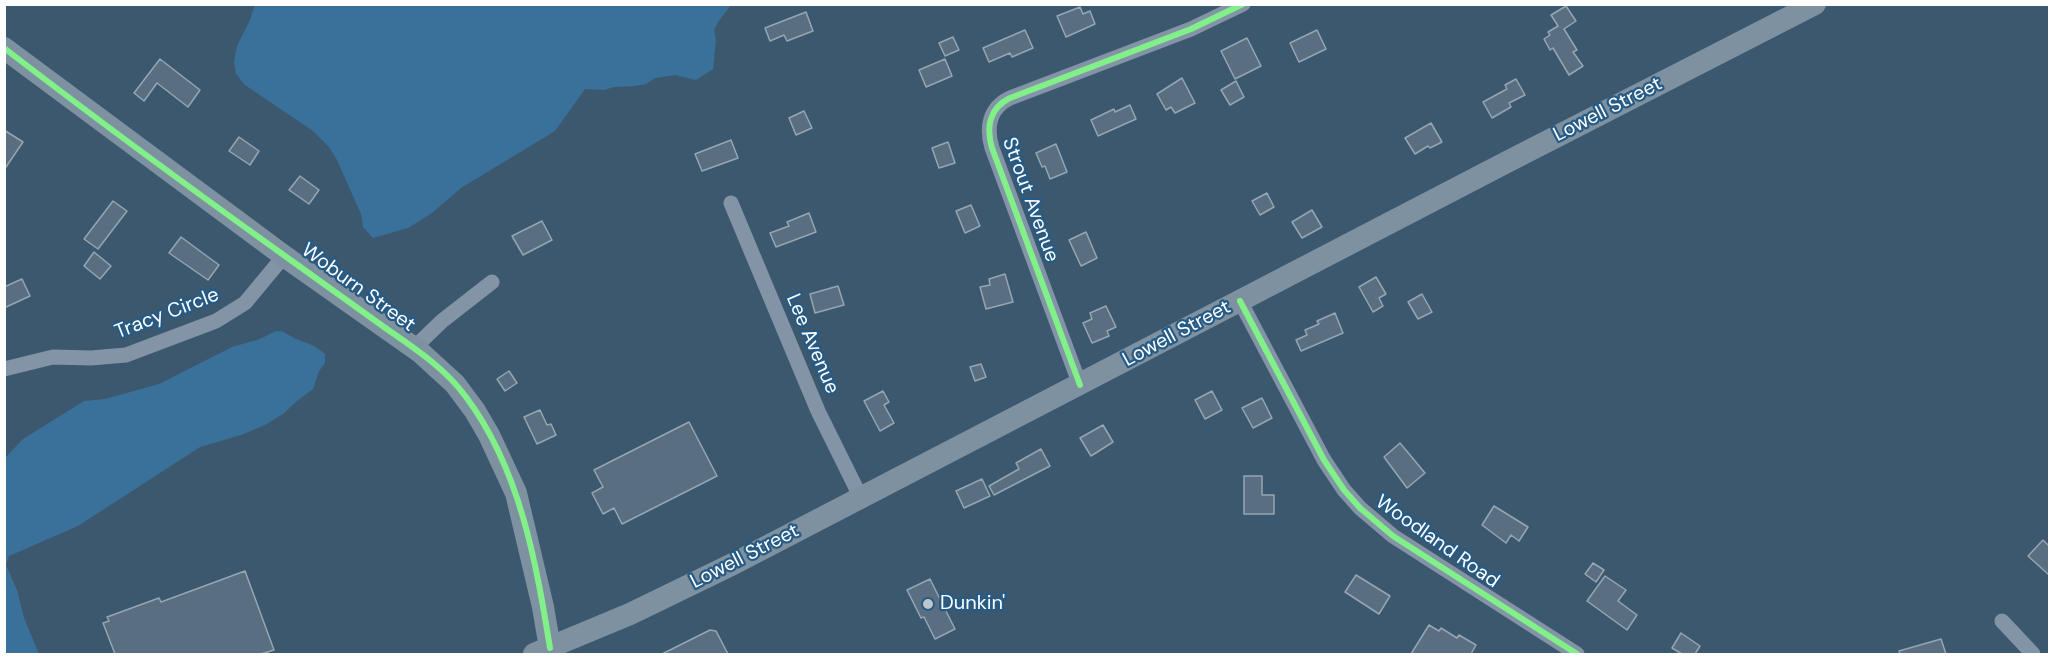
<!DOCTYPE html>
<html>
<head>
<meta charset="utf-8">
<style>
  body { margin:0 }
  #map { position:relative; width:2054px; height:659px; overflow:hidden; background:#3c586f; font-family:"DM Sans",sans-serif }
  canvas { display:block }
  .frame { position:absolute; inset:0; border:6px solid #fff; pointer-events:none }
</style>
</head>
<body>
<div id="map">
<canvas width="2054" height="659"></canvas>
<div class="frame"></div>
</div>
<script>
const ctx = document.querySelector('canvas').getContext('2d');
ctx.lineJoin = 'round';
function fillPath(path, color) {
  ctx.fillStyle = color;
  ctx.fill(path, 'evenodd');
}
function strokePath(path, color, width, dash) {
  ctx.strokeStyle = color;
  ctx.lineWidth = width;
  ctx.lineCap = dash ? 'butt' : 'round';
  ctx.setLineDash(dash || []);
  ctx.stroke(path);
}
function drawText(font, color, halo, rows, align = 'center') {
  ctx.font = font + ' "DM Sans",sans-serif';
  ctx.lineWidth = 4.5;
  ctx.setLineDash([]);
  ctx.textBaseline = 'middle';
  ctx.strokeStyle = halo;
  ctx.fillStyle = color;
  for (const [text, x, y, turn = 0] of rows) {
    ctx.save();
    ctx.translate(x, y);
    ctx.rotate((+turn || 0) * Math.PI / 180);
    ctx.textAlign = isNaN(turn) ? turn : align;
    if (halo) ctx.strokeText(text, 0, 0);
    ctx.fillText(text, 0, 0);
    ctx.restore();
  }
}
const green = new Path2D(`
  M255 5V4L731 5 718 22 714 30 716 40 713 69 696 80 675 75 655 78 646 84 635 86 614 87 604 90 585 89 555 131 461 188 432 213 408 228 373 238 363 227 361 214 337 160 329 147 313 131 245 85 236 74 234 61 237 46 249 22Z
  M276 331C285 331 286 334 294 338 307 344 313 343 325 354V363L319 371 313 389 297 401 283 414 265 425 244 434 200 447 78 526 9 556 6 565 17 590 24 618 39 654H5V458L23 439 84 401 105 399 159 384 232 347 260 339Z`);
const building = new Path2D(`
  M1566 6 1576 21 1564 29 1577 50 1573 52 1583 66 1569 75 1553 48 1550 50 1544 39 1550 35 1548 32 1558 26 1551 15Z
  M1080 7 1083 14 1090 11 1095 24 1066 37 1057 16Z
  M806 12 813 31 787 41 784 35 770 41 765 28Z
  M1025 30 1033 48 1012 57 1010 53 989 62 983 48Z
  M1317 30 1326 49 1299 62 1290 43Z
  M953 37 959 50 945 56 939 43Z
  M1247 38 1261 66 1235 79 1221 51Z
  M160 59 200 90 188 107 157 83 144 101 134 93Z
  M945 59 952 76 926 87 919 70Z
  M1182 78 1195 103 1175 113 1171 107 1166 110 1157 94Z
  M1516 79 1525 95 1509 103 1511 107 1492 118 1483 102 1507 89 1505 85Z
  M1236 81 1244 97 1230 105 1221 90Z
  M1130 105 1136 119 1098 136 1091 120 1114 109 1115 112Z
  M804 111 812 128 796 135 789 118Z
  M1431 123 1442 142 1430 148 1428 146 1415 154 1405 138Z
  M4 130 23 142 4 170Z
  M239 137 259 151 250 165 229 151Z
  M731 140 738 158 702 171 695 154Z
  M948 142 955 163 939 168 932 148Z
  M1056 144 1067 172 1050 179 1045 166 1042 167 1036 153Z
  M300 176 319 190 309 204 289 190Z
  M1267 193 1274 207 1260 215 1252 201Z
  M113 201 127 211 98 249 84 239Z
  M971 205 980 226 965 233 956 211Z
  M1312 210 1322 227 1302 238 1292 222Z
  M809 213 816 232 776 247 770 233 789 226 787 222Z
  M542 221 552 240 523 255 512 236Z
  M1086 232 1097 258 1081 266 1069 240Z
  M181 237 219 265 208 280 169 253Z
  M94 252 111 266 100 279 84 266Z
  M1005 274 1013 302 986 309 980 287 990 285 989 279Z
  M1376 277 1386 294 1379 298 1383 306 1373 312 1359 287Z
  M22 279 30 296 4 308V287Z
  M838 286 844 305 815 313 810 294Z
  M1422 294 1432 312 1418 319 1408 302Z
  M1106 306 1116 327 1107 331 1109 336 1092 343 1083 323 1092 319 1090 313Z
  M1335 313 1343 333 1301 351 1296 340 1307 335 1305 330 1319 324 1317 321Z
  M981 364 986 377 975 381 970 367Z
  M509 371 517 383 505 391 497 379Z
  M883 391 889 402 884 405 894 423 880 431 864 401Z
  M1212 391 1222 410 1205 419 1195 400Z
  M1262 398 1272 418 1253 428 1242 408Z
  M540 410 547 425 551 424 556 435 537 444 524 417Z
  M689 422 717 476 622 524 614 508 603 514 592 493 603 487 594 470Z
  M1103 425 1113 442 1091 456 1080 438Z
  M1400 443 1425 473 1407 488 1384 457Z
  M1041 449 1050 466 994 495 989 486 1019 469 1016 463Z
  M1244 476H1262V495H1274V514H1244Z
  M982 479 990 496 964 508 956 491Z
  M1494 506 1528 527 1519 541 1511 535 1506 543 1482 525Z
  M2043 540 2049 546V575L2028 556Z
  M1593 563 1604 570 1596 582 1585 574Z
  M245 571 274 650 261 654H115L103 623 109 621 107 617 159 598 161 602Z
  M1356 575 1390 596 1379 614 1345 592Z
  M1605 576 1626 590 1618 601 1637 615 1627 630 1587 601Z
  M930 579 955 629 935 639 924 617 921 618 907 590Z
  M1429 625 1439 631 1441 628 1457 638 1459 635 1476 645 1471 654H1411Z
  M710 630 716 631 728 654H662Z
  M1681 633 1700 646 1695 654H1682L1672 648Z
  M1941 639 1946 654H1900L1899 651Z`);
const street = new Path2D(`
  M731 203 818 411 861 498
  M1240 301 1324 460 1344 490 1360 508 1393 536 1577 654
  M414 348 442 321 492 282
  M4 369 53 357 91 358 126 355 216 321 245 303 284 256
  M1080 385 992 148C986 128 989 108 1010 98L1191 29 1243 4
  M2002 621 2033 654`);
const secondary = new Path2D(`
  M4 48 284 256 420 352 455 384 475 411 489 435 516 493 543 607 551 654
  M534 654 630 614 735 563 1505 163 1815 4`);
const cycleway = new Path2D(`
  M4 48C96 119 190 188 285 256 318 280 351 303 384 327 414 348 445 368 466 397 520 469 536 562 550 648
  M1240 301 1324 460 1344 490 1360 508 1393 536 1577 654
  M1080 385 992 148C986 128 989 108 1010 98L1191 29 1243 4`);
const markers = [
  [928,604,6,"#bbc5cd"]
];
const streetNames = [
  ["Lowell Street",1608,110,-27],
  ["Strout Avenue",1030,200,70],
  ["Woburn Street",358,288,36],
  ["Tracy Circle",167,314,-21],
  ["Lowell Street",1177,334,-28],
  ["Lee Avenue",812,344,67],
  ["Woodland Road",1437,542,35],
  ["Lowell Street",745,557,-27]
];
const poiNames = [
  ["Dunkin'",940,604]
];
fillPath(green, '#3a719a');
fillPath(building, '#596f81');
strokePath(building, '#95a6b3', 1.5);
strokePath(street, '#8294a5', 15);
strokePath(secondary, '#7d91a1', 22);
strokePath(cycleway, '#82f089', 6);
for (const [x, y, r, color] of markers) {
  const dot = new Path2D();
  dot.arc(x, y, r, 0, 2 * Math.PI);
  ctx.fillStyle = color;
  ctx.fill(dot);
  strokePath(dot, '#265b85', 2);
}
drawText('20px', '#fff', '#265b85', streetNames);
drawText('20px', '#fff', '#265b85', poiNames, 'left');
</script>
</body>
</html>
